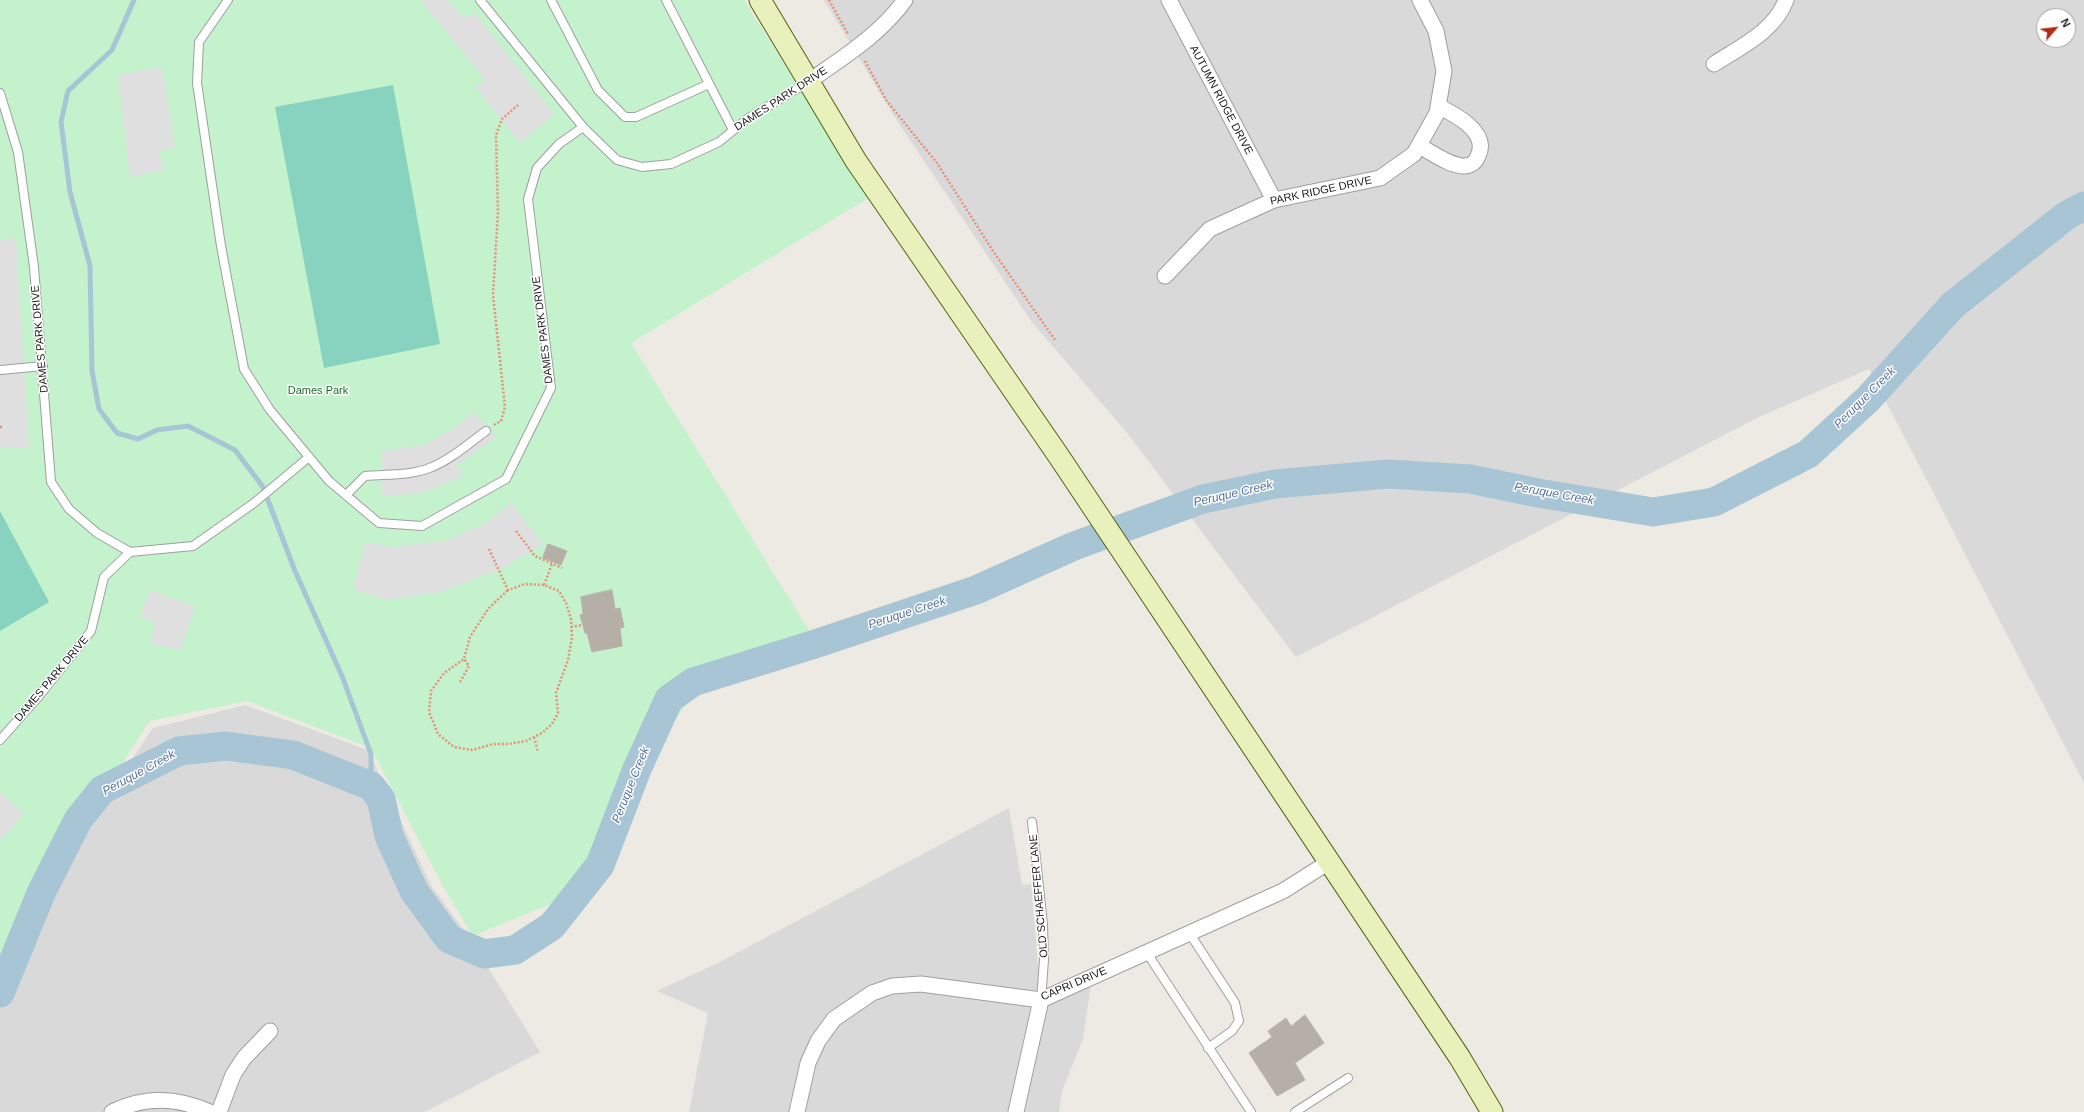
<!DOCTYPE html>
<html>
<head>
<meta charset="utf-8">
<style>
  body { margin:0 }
  #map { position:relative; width:2084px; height:1112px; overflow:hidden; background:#eceae2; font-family:Helvetica,sans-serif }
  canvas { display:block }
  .north { position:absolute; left:2036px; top:8px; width:40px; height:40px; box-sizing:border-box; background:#fff; border:1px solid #a4a4a4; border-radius:50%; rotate:62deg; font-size:11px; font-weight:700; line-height:16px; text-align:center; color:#1b1b1b }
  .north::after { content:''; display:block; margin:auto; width:14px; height:18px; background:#b12a16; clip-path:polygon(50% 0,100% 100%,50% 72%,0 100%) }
</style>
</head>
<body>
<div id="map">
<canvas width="2084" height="1112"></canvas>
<div class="north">N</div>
</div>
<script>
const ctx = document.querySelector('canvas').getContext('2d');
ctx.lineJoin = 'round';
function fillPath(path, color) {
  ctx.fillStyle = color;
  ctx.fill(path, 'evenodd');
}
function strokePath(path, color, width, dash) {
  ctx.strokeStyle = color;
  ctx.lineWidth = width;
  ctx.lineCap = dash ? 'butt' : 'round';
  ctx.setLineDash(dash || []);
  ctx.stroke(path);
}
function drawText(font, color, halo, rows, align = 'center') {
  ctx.font = font + ' Helvetica,sans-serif';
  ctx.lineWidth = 3;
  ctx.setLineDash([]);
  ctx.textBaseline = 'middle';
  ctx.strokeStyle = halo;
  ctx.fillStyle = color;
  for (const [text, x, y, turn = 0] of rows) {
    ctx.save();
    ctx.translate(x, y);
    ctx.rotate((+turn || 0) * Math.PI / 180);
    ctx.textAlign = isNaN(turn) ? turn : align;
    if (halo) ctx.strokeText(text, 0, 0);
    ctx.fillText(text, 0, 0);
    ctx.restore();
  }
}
const residential = new Path2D(`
  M824 0H2084V783L1869 369 1757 418 1296 657 1128 434 1031 321 894 116ZM2044 16H2068V40H2044Z
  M245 705 368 750 432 887 470 938 540 1052 425 1112H0V981L9 970 59 866 153 728Z
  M1009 808 1022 885 1031 884 1041 1000 1092 977 1083 1039 1062 1091 1059 1112H689L708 1013 657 991 718 963Z`);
const park = new Path2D(`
  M0 0H744L868 198 631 343 813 637 701 685 624 787 582 891 473 936 443 886 371 748 247 701 149 721 0 959Z`);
const pitch = new Path2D(`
  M393 85 440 344 324 368 275 107Z
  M0 511 49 602 0 631Z`);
const parking = new Path2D(`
  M421 0H448L463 18 475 13 554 114 520 143 475 87 485 80Z
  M162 67 175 147 159 151 164 170 130 177 118 75Z
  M16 238 29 447 0 448V240Z
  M474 412 497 436 457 465 463 476 423 493 381 496V451L424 445 456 427Z
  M511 502 543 544 499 570 440 592 387 600 353 589 365 542 395 547 447 540 488 522Z
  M150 590 195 606 181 650 150 644 155 623 140 616Z
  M0 792 24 814 0 841Z`);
const stream = new Path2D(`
  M134 0 112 50 68 91 61 122 70 192 90 266 92 371 99 409 117 433 138 439 157 430 188 426 235 450 263 487 295 571 342 676 371 754V786`);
const river = new Path2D(`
  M0 993 42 891 78 820 102 790 179 751 226 746 293 755 371 786 381 799 389 836 414 891 449 939 484 954 515 950 552 926 600 865 637 769 669 699 693 682 815 644 976 590 1074 546 1203 499 1275 484 1388 474 1470 479 1538 493 1653 512 1714 502 1808 454 1868 399 1953 305 2067 215 2084 206`);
const building = new Path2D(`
  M548 544 567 551 561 565 543 558Z
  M612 590 615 609 620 608 624 627 620 628 622 646 592 652 587 633H585L580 615 583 614 581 597Z
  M1305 1015 1324 1043 1295 1063 1305 1080 1277 1096 1249 1053 1272 1037 1268 1031 1286 1018 1291 1026Z`);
const path = new Path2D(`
  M829 0 848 34
  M865 61 886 100 937 163 993 251 1055 340
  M494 425 501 421 505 407 493 295 498 212 496 135 502 119 518 105
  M0 427H3
  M516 531 535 556 562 568
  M489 549 508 590 525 584 544 585 559 591 566 603 571 619 572 637 568 660 556 693 558 713 552 724 542 733 526 741 508 744H493L472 750 454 747 438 734 429 712 431 691 444 673 464 659 470 637 488 609 508 590
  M544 585 552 564
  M571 627 582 625
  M460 682 469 666 464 659
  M534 737 538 752`);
const lane = new Path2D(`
  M228 0 199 42 197 83 221 246 244 369 270 410 329 481 379 523 422 526 506 479 551 388 528 199 537 168 559 144 583 127
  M480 0 583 127 617 160 642 167 671 164 719 142 747 119 808 82
  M551 0 598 90 625 117H636L709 84
  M666 0 733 130
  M0 93 18 152 34 267 51 482 69 509 97 533 130 552 193 546 254 503 309 457
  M1 370 43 366
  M346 495 365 476C387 474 411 476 432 467 452 459 469 443 486 431
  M0 740 39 696 91 631 104 577 130 552
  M1032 822 1043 924 1044 960 1041 1000
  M1190 934 1235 1003 1239 1021 1232 1031 1208 1048
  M1147 953 1251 1112
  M1295 1112 1348 1078`);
const street = new Path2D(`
  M1169 0 1274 200
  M1714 64C1740 47 1775 31 1786 0
  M808 82C842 58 880 35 905 0
  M1419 146C1432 152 1449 166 1464 166 1470 166 1476 162 1478 156 1490 132 1454 114 1438 106
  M1165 276 1210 229 1274 200 1380 178 1414 154 1437 113 1444 71 1436 31 1420 0
  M112 1112C146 1096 176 1097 210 1112
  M219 1112 233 1075 244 1058 270 1031
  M797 1112 808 1063 818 1041 834 1019 872 993 892 986 921 984 1041 1000 1283 891 1329 862
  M1016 1112 1041 1000`);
const secondary = new Path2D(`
  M760 0 856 161 1060 458 1460 1058 1492 1112`);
const streetNames = [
  ["DAMES PARK DRIVE",781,99,-33],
  ["AUTUMN RIDGE DRIVE",1221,100,62],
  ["PARK RIDGE DRIVE",1321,191,-12],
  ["DAMES PARK DRIVE",543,330,-97],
  ["DAMES PARK DRIVE",40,339,-95],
  ["DAMES PARK DRIVE",52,679,-50],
  ["OLD SCHAEFFER LANE",1039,896,-95],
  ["CAPRI DRIVE",1074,984,-23]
];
const parkNames = [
  ["Dames Park",318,391]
];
const waterNames = [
  ["Peruque Creek",1865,398,-45],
  ["Peruque Creek",1233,494,-13],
  ["Peruque Creek",1554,494,10],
  ["Peruque Creek",907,613,-18],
  ["Peruque Creek",139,773,-29],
  ["Peruque Creek",631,785,-68]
];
fillPath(residential, '#d9d9d9');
fillPath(park, '#c3f2cd');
fillPath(pitch, '#88d3bf');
fillPath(parking, '#dfdfdf');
strokePath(stream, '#a7c5d5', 5);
strokePath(river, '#a7c5d5', 29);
fillPath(building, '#b5afa8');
strokePath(building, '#bcb2a6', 1);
strokePath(lane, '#9f9f9f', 10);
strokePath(street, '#9f9f9f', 17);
strokePath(secondary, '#516411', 23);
strokePath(path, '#e99076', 2.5, [2, 2]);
strokePath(lane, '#fff', 8);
strokePath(street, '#fff', 15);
strokePath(secondary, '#e8f1bb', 21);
drawText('11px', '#1b1b1b', '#fff', streetNames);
drawText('11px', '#176c29', '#fff', parkNames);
drawText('italic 12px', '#54709f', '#fff', waterNames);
</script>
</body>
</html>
